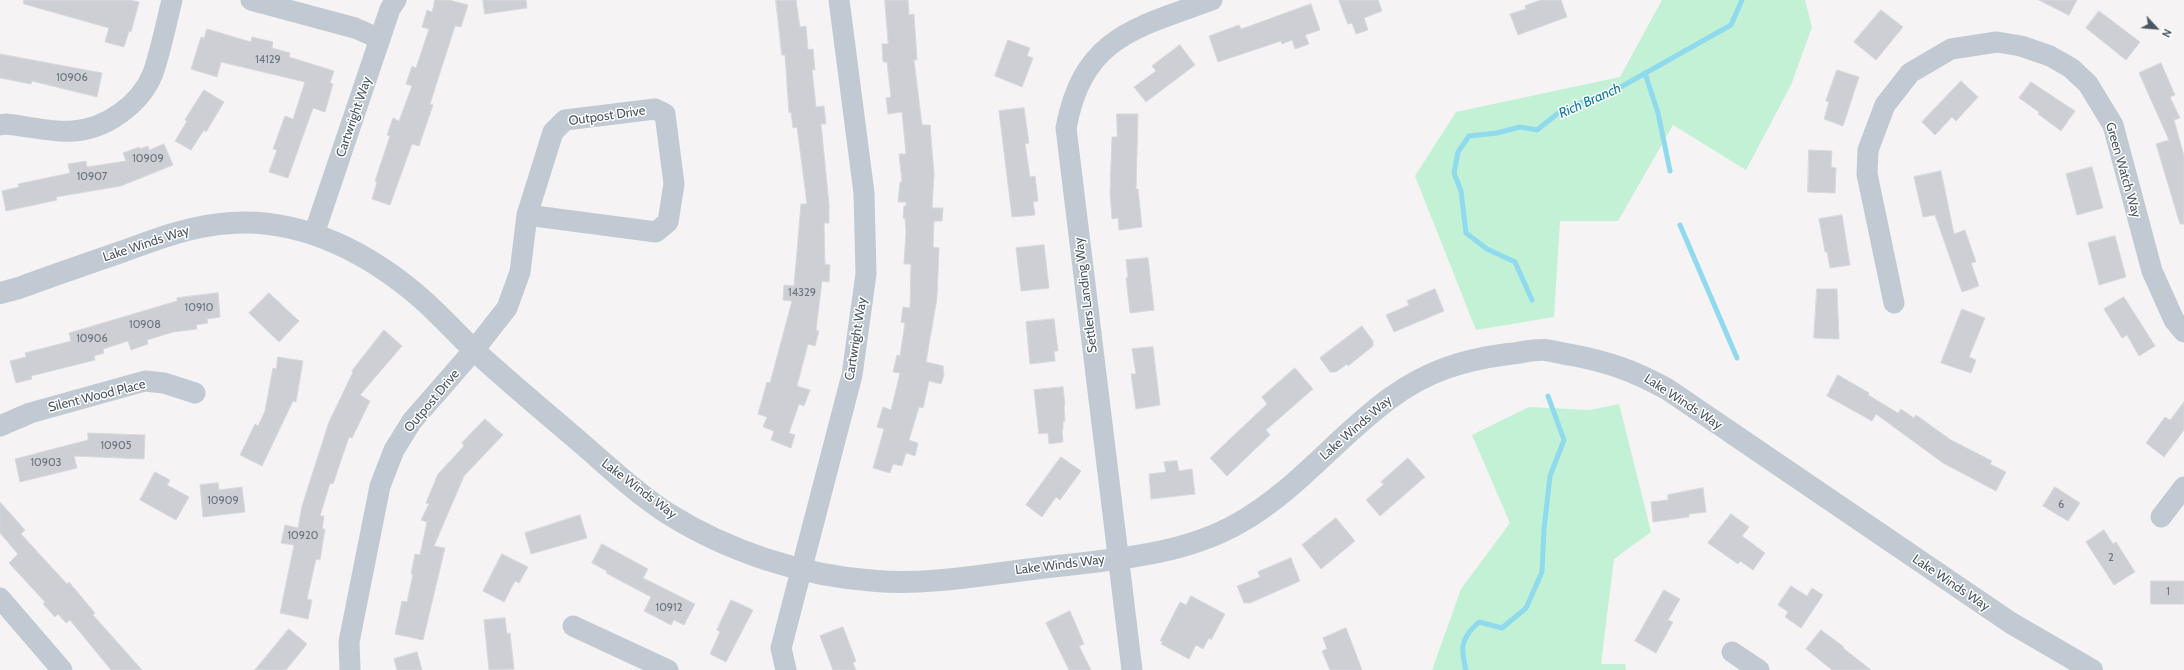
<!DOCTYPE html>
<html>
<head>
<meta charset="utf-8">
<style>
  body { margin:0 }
  #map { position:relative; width:2184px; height:670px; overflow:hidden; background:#f5f3f3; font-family:Cabin,sans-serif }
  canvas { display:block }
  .north { position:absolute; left:2136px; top:8px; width:40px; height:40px; -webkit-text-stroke:3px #fff; paint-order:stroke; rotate:116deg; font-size:11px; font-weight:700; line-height:16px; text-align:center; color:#4a5661 }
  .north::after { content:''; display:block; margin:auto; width:14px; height:18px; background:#4a5661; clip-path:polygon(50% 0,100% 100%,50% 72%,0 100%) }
</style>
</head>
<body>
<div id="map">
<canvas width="2184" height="670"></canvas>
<div class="north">N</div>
</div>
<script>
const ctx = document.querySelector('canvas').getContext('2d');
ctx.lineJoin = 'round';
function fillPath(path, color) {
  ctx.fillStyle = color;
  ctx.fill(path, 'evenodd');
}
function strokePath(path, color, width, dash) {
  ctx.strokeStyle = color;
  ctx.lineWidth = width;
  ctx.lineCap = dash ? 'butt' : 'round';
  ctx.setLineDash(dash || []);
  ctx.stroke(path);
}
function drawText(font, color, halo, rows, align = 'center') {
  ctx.font = font + ' Cabin,sans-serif';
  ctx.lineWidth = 3;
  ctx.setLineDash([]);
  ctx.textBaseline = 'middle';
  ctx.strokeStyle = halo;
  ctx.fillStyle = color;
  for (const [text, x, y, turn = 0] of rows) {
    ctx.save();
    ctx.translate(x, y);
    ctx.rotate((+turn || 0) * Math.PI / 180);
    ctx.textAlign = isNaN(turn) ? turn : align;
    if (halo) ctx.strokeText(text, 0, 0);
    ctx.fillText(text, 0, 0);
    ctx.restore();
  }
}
const green = new Path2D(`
  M1662 0H1805L1812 27 1791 85 1746 170 1673 125 1618 221H1560L1554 317 1476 330 1415 176 1456 112 1620 77Z
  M1619 404 1651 532 1614 559 1601 664H1625L1626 670H1432L1461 589 1510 523 1472 435 1529 407 1590 410Z`);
const stream = new Path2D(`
  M1645 73 1658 113 1670 171
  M1680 225 1737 358
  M1532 300 1515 262 1487 249 1466 233 1461 191 1454 173 1458 152 1469 136 1497 133 1520 127 1537 130 1557 114 1580 103 1619 88 1731 25 1742 0
  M1466 670C1460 647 1461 638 1479 622L1502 628 1526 608 1542 572 1544 529 1550 476 1564 440 1548 396`);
const building = new Path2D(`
  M24 0H130L139 2 131 32 129 31 124 47 105 42 109 28 24 4Z
  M435 0H449L468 5 461 27 455 26 430 104 433 105 419 146 412 144 390 205 372 199 377 182 375 181 390 136 387 135 393 118 399 121 412 86 406 84 412 66 416 68 429 29 422 27 427 10 432 12Z
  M483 0H526L527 8 485 14Z
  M776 0H796L800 27 806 26 808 50 813 49 815 70H812L816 107 824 106 826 124H821L829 204V223H824L825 264 830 265 829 282 822 281 816 330 819 331 815 346 808 344 797 386 810 390 804 406 799 404 789 433 795 435 791 448 771 440 774 431 763 427 767 417 758 414 767 382 770 383 792 301 783 300 784 285 794 286 801 204H807L797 127 793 128 791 112 789 113 785 55H782Z
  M885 0H908L909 15 914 14 917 60H914L922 125H930L934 174 932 208H943L942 221H934L933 247 939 248 937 298 926 362 943 366 944 375 941 384 929 381 923 408 919 407 909 440 918 443 915 456 906 453 902 466 893 464 890 473 873 468 884 429 877 427 883 407 891 410 900 373 893 372 897 355 900 356 905 323 901 322 903 307 910 308 911 264H904L906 232 905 218H903L904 206H906V202H898L900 182H902L899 154H906L902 112 888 114 886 98 891 97 887 62H883L882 44H888Z
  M1339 0H1378L1382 11 1364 18 1368 30 1356 34 1352 23 1348 24Z
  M1541 0H1561L1567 17 1518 35 1510 14 1526 9 1525 6Z
  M2039 0H2077L2069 15Z
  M1311 4 1320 30 1305 35 1309 44 1295 49 1292 40 1282 44 1281 41 1218 62 1209 36 1239 25 1241 29Z
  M1881 10 1903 27 1876 60 1854 42Z
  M2099 11 2140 42 2126 60 2086 28Z
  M207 29 251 42 252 37 273 42 272 48 290 53 289 57 334 71 330 83 333 84 325 112 313 108 288 178 269 172 277 150 273 149 285 116 293 119 305 82 221 62 217 77 191 69 201 37 204 38Z
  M1008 40 1030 48 1027 56 1033 58 1022 87 995 76Z
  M1180 45 1195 65 1146 102 1134 87 1156 71 1152 66Z
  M0 54 102 73 97 97 32 81 31 84 0 78Z
  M2161 63 2175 95 2170 97 2180 118 2174 120 2184 156V224H2180L2156 144 2169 140 2139 73Z
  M1837 70 1859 77 1843 126 1824 119 1829 102 1826 101Z
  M1961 81 1978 97 1956 121 1952 117 1935 135 1922 122Z
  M2031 82 2075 111 2061 131 2038 114 2039 112 2019 98Z
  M204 90 224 102 206 132 204 130 191 150 175 141 187 121 185 120Z
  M1024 108 1029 143 1025 144 1030 177 1035 176 1038 201 1033 202 1035 215 1012 217 999 111Z
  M1117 114H1138L1136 189H1138L1142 227 1119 230 1118 218 1112 219 1110 192 1112 137H1117Z
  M164 144 173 165 121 186 56 197 57 200 6 211 2 191 19 187 18 184 70 173 68 164 86 161 87 167 126 161 123 153 139 147 140 149 148 146 149 150Z
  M1809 150 1832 151 1831 167 1836 168 1835 193 1808 192Z
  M2092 167 2103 208 2077 215 2066 174Z
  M1941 171 1954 234 1965 230 1976 262 1971 263 1979 286 1962 292 1935 215 1923 217 1914 177Z
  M1842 215 1850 265 1830 268 1827 252H1825L1819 219Z
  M2115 236 2126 277 2099 285 2088 243Z
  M1044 245 1049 288 1021 291 1016 248Z
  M1148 258 1154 310 1130 313 1126 278H1128L1126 260Z
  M1435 289 1444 311 1394 332 1386 315 1409 305 1407 301Z
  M1817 289H1837L1839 339 1814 338Z
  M218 293 220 317 207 319 208 323 196 325 197 329 173 332 147 340 148 344 131 350 128 341 103 349 104 353 94 356 95 360 31 376 32 379 16 383 10 361 26 357 25 353 71 341 69 333 177 301V298Z
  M269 293 299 321 279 342 249 313Z
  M2124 297 2155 346 2139 356 2127 335 2122 338 2104 309Z
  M1962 309 1985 318 1969 357 1976 360 1971 373 1941 363Z
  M1054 319 1058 351H1054L1055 361 1030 364 1026 322Z
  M1362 326 1373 341V346L1348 366 1347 364 1336 372H1330L1320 358Z
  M384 330 402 346 360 395 370 401 352 438 349 437 333 484 330 483 320 516H324L322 529H325L320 560 316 559 307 599 312 600 308 619 280 613 294 545 281 543 285 525 298 528 302 506 329 422 353 372 352 371Z
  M1153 347 1160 405 1136 409 1131 374H1136L1132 349Z
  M278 357 303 361 296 402 293 401 262 466 240 455 255 424 258 426 265 411 273 368 276 369Z
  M1295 368 1313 389 1266 430 1270 435 1227 476 1210 458 1267 404 1262 397Z
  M1838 375 1869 393 1868 395 1898 413 1901 409 1914 418 1916 415 1951 440 1992 461 1990 464 2006 472 1996 491 1943 463 1876 414 1872 421 1827 396Z
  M1063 387 1065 405 1064 406 1065 421H1063V429L1062 430 1063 442 1049 444 1048 433 1039 434 1034 390Z
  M2184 402V430L2164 457 2146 443 2165 417 2170 420Z
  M485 419 503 435 464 476 434 546 445 548 423 640 395 634 402 601 407 602 413 574H411L415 554 420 555 427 522 421 520 429 504 426 503 438 474 464 446 462 443Z
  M88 433 145 435 144 459 74 456 77 468 20 482 15 459 88 440Z
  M1061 457 1081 471 1060 500 1056 497 1042 517 1026 505Z
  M1408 458 1425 477 1380 516 1366 500 1384 484 1381 482Z
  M1177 461 1179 471 1192 469 1195 494 1151 499 1149 474 1166 472 1164 462Z
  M155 472 170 480 167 485 189 497 176 520 140 500Z
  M218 483 219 490 242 487 245 512 203 517 200 485Z
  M2055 487 2080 503 2068 521 2043 506Z
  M1703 488 1706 512 1689 514V517L1653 522 1651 502 1668 500V495Z
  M0 502 25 530 21 534 67 584 69 582 95 613 93 615 142 670H111L70 620 66 623 58 614 55 617 43 604 45 602 9 563 18 554 0 533Z
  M1731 514 1749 527 1742 536 1765 553 1753 570 1740 561 1738 564 1708 543Z
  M580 515 587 538 531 554 525 533Z
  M1336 518 1355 541 1321 569 1302 545Z
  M2104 530 2113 544 2116 542 2135 572 2114 585 2086 542Z
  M602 544 648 569 643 578 695 604 684 625 674 620 671 625 644 611 651 597 606 573 607 571 592 563Z
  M502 554 528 567 519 583 515 581 504 602 483 591Z
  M1291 558 1300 581 1250 603H1244L1237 586 1260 577 1258 572Z
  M2151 581H2184V604H2151Z
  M1791 586 1807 596 1812 588 1823 595 1801 628 1785 617 1788 612 1778 605Z
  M1664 590 1680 599 1668 620 1673 622 1656 653 1635 641Z
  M1191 596 1225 614 1211 640 1209 638 1203 649 1196 645 1189 659 1161 644 1163 642 1160 641 1180 602 1186 605Z
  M731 600 753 610 726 662 710 654 720 632 717 630Z
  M1070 611 1084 644 1079 646 1091 670H1069L1046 623Z
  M505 618 507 634 510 633 514 669 489 670 484 620Z
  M843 627 856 661 853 663 856 670H833L820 636Z
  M1346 628 1362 670H1330L1322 651 1327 649 1323 638Z
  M289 629 307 644 286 670H255Z
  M1821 630 1844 647 1843 648 1871 670H1832L1806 649Z
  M417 652 422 670H397L394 659Z`);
const minor = new Path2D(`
  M251 0 355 28 380 39
  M0 125 6 124C27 126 53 133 73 131 106 129 141 104 153 73 161 50 166 24 172 0
  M314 234 390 9 396 0
  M1894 303 1867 174 1868 150 1885 105 1910 73 1951 49 1997 42 2021 46 2050 56 2071 68 2088 84 2113 125 2152 271 2174 320 2184 332
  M0 426 30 413 145 381 164 383 195 393
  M2161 517 2184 487
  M0 598 62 670
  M573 626 668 670
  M1732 652 1759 670
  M350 670 349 642 380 486 394 450 412 421 474 350 507 308 520 272 527 215 553 132 565 120 655 109 665 114 674 184 668 222 656 232 527 215
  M786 670 781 648 852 375 866 274 864 193 839 0
  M1132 670 1066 128C1083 37 1135 28 1212 0`);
const tertiary = new Path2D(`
  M0 293 19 288C54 275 89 263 124 251 159 238 194 225 231 223 303 218 371 254 423 300 442 317 458 335 476 352 510 383 546 413 581 443 609 467 636 493 667 513 729 552 803 576 876 581 929 585 981 575 1033 569 1102 560 1178 558 1239 523 1296 491 1337 437 1389 399 1427 371 1462 360 1508 354 1520 353 1533 349 1545 350 1554 351 1563 354 1572 355 1609 362 1634 371 1667 389L2011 623 2092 670`);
const numberNames = [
  ["14129",268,60],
  ["10906",72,78],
  ["10909",148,159],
  ["10907",92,177],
  ["14329",802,293],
  ["10910",199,308],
  ["10908",145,325],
  ["10906",92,339],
  ["10905",116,446],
  ["10903",46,463],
  ["10909",223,501],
  ["6",2061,505],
  ["10920",303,536],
  ["2",2111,558],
  ["1",2168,592],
  ["10912",669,608]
];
const streetNames = [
  ["Outpost Drive",607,116,-8],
  ["Cartwright Way",354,117,-71],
  ["Green Watch Way",2123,170,74],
  ["Lake Winds Way",146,244,-18],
  ["Settlers Landing Way",1086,295,-97],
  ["Cartwright Way",856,339,-81],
  ["Silent Wood Place",97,396,-14],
  ["Outpost Drive",432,401,-50],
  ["Lake Winds Way",1683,402,33],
  ["Lake Winds Way",1356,428,-41],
  ["Lake Winds Way",639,489,37],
  ["Lake Winds Way",1060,565,-7],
  ["Lake Winds Way",1951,583,34]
];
const waterNames = [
  ["Rich Branch",1590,101,-24]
];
fillPath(green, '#c3f1d5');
strokePath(stream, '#90daee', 5);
fillPath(building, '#cdcfd5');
strokePath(building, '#d7d9de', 1);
strokePath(minor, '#c1cad2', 21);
strokePath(tertiary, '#c1cad2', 22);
drawText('11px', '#6b747e', null, numberNames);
drawText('13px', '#4a5661', '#fff', streetNames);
drawText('italic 14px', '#0c7c9b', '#fff', waterNames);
</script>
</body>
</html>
